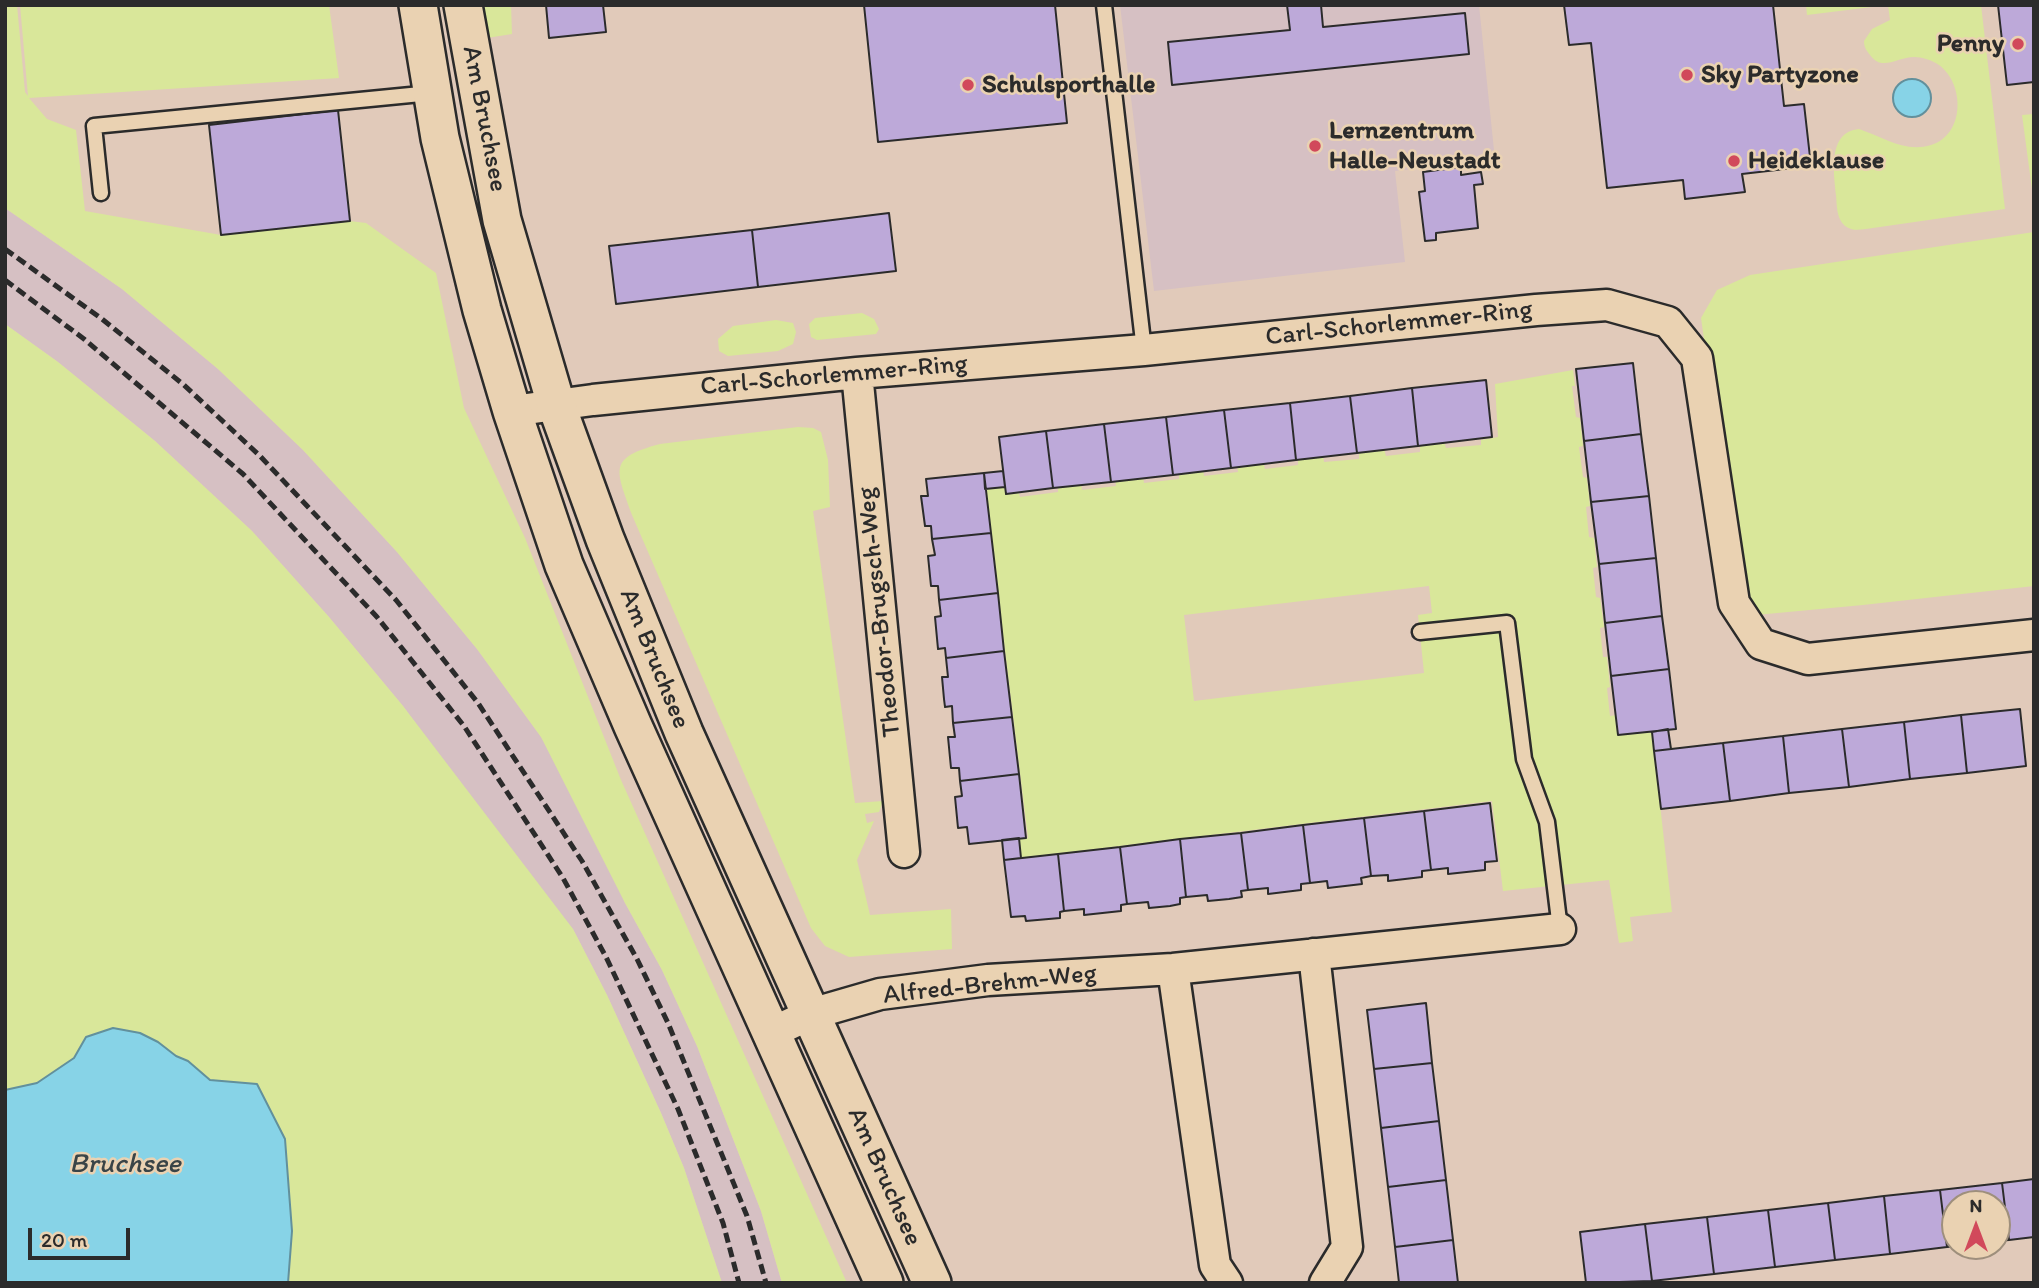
<!DOCTYPE html>
<html>
<head>
<meta charset="utf-8">
<style>
  body { margin:0 }
  #map { position:relative; width:2039px; height:1288px; overflow:hidden; background:#e1caba; font-family:Itim,sans-serif }
  canvas { display:block }
  .frame { position:absolute; inset:0; border:7px solid #2b2b2b; pointer-events:none }
  .north { position:absolute; left:1941px; top:1190px; width:70px; height:70px; box-sizing:border-box; background:#ead2b2; border:2px solid #9e8f7c; border-radius:50%; rotate:0deg; font-size:19px; font-weight:700; line-height:28px; text-align:center; color:#2b2b2b }
  .north::after { content:''; display:block; margin:auto; width:24px; height:32px; background:#d1495b; clip-path:polygon(50% 0,100% 100%,50% 72%,0 100%) }
  .scale { position:absolute; left:28px; top:1228px; width:102px; height:32px; box-sizing:border-box; border:4px solid #2b2b2b; border-top:0; padding-left:9px; font-size:21px; line-height:24px; white-space:nowrap; color:#2b2b2b; -webkit-text-stroke:5px #ead2b2; paint-order:stroke }
</style>
</head>
<body>
<div id="map">
<canvas width="2039" height="1288"></canvas>
<div class="frame"></div>
<div class="north">N</div>
<div class="scale">20 m</div>
</div>
<script>
const ctx = document.querySelector('canvas').getContext('2d');
ctx.lineJoin = 'round';
function fillPath(path, color) {
  ctx.fillStyle = color;
  ctx.fill(path, 'evenodd');
}
function strokePath(path, color, width, dash) {
  ctx.strokeStyle = color;
  ctx.lineWidth = width;
  ctx.lineCap = dash ? 'butt' : 'round';
  ctx.setLineDash(dash || []);
  ctx.stroke(path);
}
function drawText(font, color, halo, rows, align = 'center') {
  ctx.font = font + ' Itim,sans-serif';
  ctx.lineWidth = 5;
  ctx.setLineDash([]);
  ctx.textBaseline = 'middle';
  ctx.strokeStyle = halo;
  ctx.fillStyle = color;
  for (const [text, x, y, turn = 0] of rows) {
    ctx.save();
    ctx.translate(x, y);
    ctx.rotate((+turn || 0) * Math.PI / 180);
    ctx.textAlign = isNaN(turn) ? turn : align;
    if (halo) ctx.strokeText(text, 0, 0);
    ctx.fillText(text, 0, 0);
    ctx.restore();
  }
}
const built = new Path2D(`
  M1120 5H1479L1495 160 1395 171 1405 262 1154 291Z
  M5 208 122 289 218 369 303 450 397 552 477 649 541 737 597 825 625 903 662 970 697 1046 761 1211 782 1283H722L684 1168 661 1113 607 995 573 929 521 874 403 706 329 617 252 531 155 441 58 362 5 324Z`);
const green = new Path2D(`
  M5 5H17L25 92 28 96 20 5H329L339 78 29 98 47 119 76 130 85 211 221 235 350 221 366 223 436 273 464 408 525 538 621 780 847 1283H782L761 1211 697 1046 662 970 625 903 541 737 477 649 397 552 303 450 218 369 122 289 5 208Z
  M482 5H511L512 34 487 38Z
  M1806 5H1981L2005 209 1866 229C1858 230 1852 231 1845 226 1836 218 1837 205 1836 195 1834 173 1827 132 1859 129 1883 137 1905 153 1931 145 1965 135 1965 84 1939 65 1932 60 1922 57 1914 57 1897 57 1882 72 1870 55 1866 50 1864 47 1864 41L1872 29 1890 20 1888 5 1807 15Z
  M2034 114V204L2022 115Z
  M2034 232V586L1863 605 1756 615 1738 581 1701 318 1717 290 1750 275Z
  M862 313 874 319 879 329 876 334 817 340 811 337 809 324 815 318Z
  M776 320 793 323 796 332 793 344 778 351 728 356 719 351 718 339 733 326Z
  M5 324 58 362 155 441 252 531 329 617 403 706 573 929 607 995 661 1113 684 1168 722 1283H288L292 1231 257 1084 210 1080 188 1061 176 1056 158 1042 86 1037 74 1058 37 1083 5 1090Z
  M1573 370 1575 386H1572L1576 417 1580 418 1583 446 1579 447 1583 477 1587 478 1590 506 1586 507 1589 537 1594 538 1597 567 1593 568 1596 597 1600 598 1604 627 1600 628 1603 657H1607L1610 687 1607 688 1610 716 1617 715 1618 735 1652 732 1672 912 1630 917 1633 941 1619 943 1609 880 1503 891 1492 801 1021 858 1019 838H1028L985 489 1005 487V494L1019 493 1020 497 1058 492V485L1081 483 1082 490 1116 486 1115 479 1143 476 1144 483 1179 479V472L1203 469 1204 476 1238 472 1237 465 1263 462 1265 469 1298 465V459L1323 456 1324 462 1359 459V452L1384 449 1386 456 1420 452V445L1444 442 1446 448 1481 445V440L1498 437 1495 384ZM1429 586 1432 613 1418 615 1424 673 1194 701 1184 615Z
  M798 427 813 428 821 432 828 460 830 507 813 511 855 803 883 801 879 812 865 814 867 823 874 821 857 860 870 915 951 909 952 949 849 957 825 946 811 928 632 515C616 469 607 458 660 444Z`);
const water = new Path2D(`
  M1893 98a19 19 0 1 1 38 0a19 19 0 1 1-38 0Z
  M113 1028 140 1033 158 1042 176 1056 188 1061 210 1080 257 1084 285 1139 292 1231 288 1283H5V1090L37 1083 74 1058 86 1037Z`);
const building = new Path2D(`
  M546 5H603L606 32 549 38Z
  M864 5H1055L1067 123 878 142Z
  M1287 5H1321L1323 27 1465 13 1469 54 1172 85 1168 42 1290 30Z
  M1564 5H1773L1784 106 1804 104 1811 166 1742 174 1745 192 1685 199 1683 180 1607 188 1591 43 1569 45Z
  M1998 5H2034V82L2007 85Z
  M338 110 350 221 221 235 209 125Z
  M1461 167V175L1481 172 1483 184 1474 185 1478 228 1436 233V240L1425 241 1419 192 1425 191 1423 172Z
  M889 213 896 271 758 287 752 230Z
  M752 230 758 287 616 304 609 246Z
  M1633 363 1641 434 1584 441 1576 369Z
  M1486 380 1492 437 1418 446 1412 388Z
  M1412 388 1418 446 1357 453 1350 396Z
  M1350 396 1357 453 1296 460 1290 403Z
  M1290 403 1296 460 1231 468 1224 410Z
  M1224 410 1231 468 1173 475 1166 417Z
  M1166 417 1173 475 1111 482 1104 424Z
  M1104 424 1111 482 1053 488 1046 431Z
  M1046 431 1053 488 1006 494 999 437Z
  M1641 434 1649 496 1591 502 1584 441Z
  M1003 471 1005 487 985 489 984 473Z
  M984 473 991 533 932 539 931 526H925L921 496H928L926 479Z
  M1649 496 1656 558 1599 564 1591 502Z
  M991 533 998 593 939 600 938 586H931L928 556 935 555 932 539Z
  M1656 558 1662 616 1605 623 1599 564Z
  M998 593 1004 651 946 658 945 648 938 649 935 617 941 616 939 600Z
  M1662 616 1669 669 1611 676 1605 623Z
  M1004 651 1012 717 953 723 952 706 945 707 944 699 942 677H948L946 658Z
  M1669 669 1676 729 1618 735 1611 676Z
  M2020 709 2026 766 1967 773 1961 715Z
  M1961 715 1967 773 1910 779 1904 722Z
  M1012 717 1019 774 960 781 959 768H951L948 737H955L953 723Z
  M1904 722 1910 779 1849 787 1842 729Z
  M1668 729 1671 749 1654 751 1652 732Z
  M1842 729 1849 787 1789 793 1783 736Z
  M1783 736 1789 793 1730 801 1723 743Z
  M1723 743 1730 801 1661 809 1654 751Z
  M1019 774 1026 838 969 844 967 827 958 828 955 797 962 796 960 781Z
  M1490 803 1497 861 1485 862V870L1448 874V868L1431 870 1424 811Z
  M1424 811 1431 870 1422 871V877L1388 881V875L1371 876 1364 818Z
  M1364 818 1371 876 1361 878 1362 884 1328 888 1327 881 1310 883 1303 825Z
  M1303 825 1310 883 1301 884V890L1268 894V888L1248 890 1241 833Z
  M1241 833 1248 890 1241 891 1242 897 1229 899 1208 901 1207 895 1186 897 1180 839Z
  M1019 838 1021 858 1004 860 1002 840Z
  M1180 839 1186 897 1180 898V904L1170 906 1149 908 1148 902 1127 904 1120 847Z
  M1120 847 1127 904 1121 905V911L1084 915V909L1064 911 1058 854Z
  M1058 854 1064 911 1060 912V918L1026 921 1025 916 1011 917 1004 860Z
  M1426 1003 1432 1063 1374 1069 1367 1010Z
  M1432 1063 1439 1121 1381 1128 1374 1069Z
  M1439 1121 1446 1180 1388 1187 1381 1128Z
  M2034 1179V1237L2009 1240 2002 1183Z
  M1446 1180 1453 1240 1395 1247 1388 1187Z
  M2002 1183 2009 1240 1997 1241V1204H1955V1246H1957L1947 1247 1940 1190Z
  M1940 1190 1947 1247 1890 1254 1884 1196Z
  M1884 1196 1890 1254 1835 1260 1828 1203Z
  M1828 1203 1835 1260 1775 1267 1768 1210Z
  M1768 1210 1775 1267 1714 1274 1707 1217Z
  M1707 1217 1714 1274 1652 1281 1645 1224Z
  M1645 1224 1652 1281 1586 1283 1580 1232Z
  M1453 1240 1458 1283H1399L1395 1247Z`);
const service = new Path2D(`
  M1104 5 1144 350
  M101 193 94 126 431 93
  M1420 632 1507 623 1524 759 1547 822 1560 929`);
const minor = new Path2D(`
  M857 373 904 852
  M512 411 593 400 857 373 1144 350 1536 310 1607 305 1668 322 1697 358 1734 603 1761 644 1808 659 2034 635
  M1314 954 1347 1247 1325 1283
  M1173 969 1215 1265 1227 1283
  M771 1033 811 1014 880 994 988 980 1173 969 1560 929`);
const tertiary = new Path2D(`
  M418 5 440 138 482 310 512 411 564 565 633 726 884 1283
  M463 5 502 220 556 404 605 539 684 733 932 1283`);
const rail = new Path2D(`
  M5 249 102 319 184 385 259 455 396 600 478 703 582 861 637 959 668 1023 747 1216 766 1283
  M5 280 84 339 243 474 377 617 464 726 563 878 606 957 678 1109 723 1223 739 1283`);
const markers = [
  [2018,44,7,"#d1495b"],
  [1687,75,7,"#d1495b"],
  [968,85,7,"#d1495b"],
  [1315,146,7,"#d1495b"],
  [1734,161,7,"#d1495b"]
];
const poiNames = [
  ["Penny",2004,44,"right"],
  ["Sky Partyzone",1701,75],
  ["Schulsporthalle",982,85],
  ["Lernzentrum",1329,131],
  ["Halle-Neustadt",1329,161],
  ["Heideklause",1748,161]
];
const streetNames = [
  ["Am Bruchsee",484,119,79],
  ["Carl-Schorlemmer-Ring",1399,324,-6],
  ["Carl-Schorlemmer-Ring",834,376,-5],
  ["Theodor-Brugsch-Weg",880,612,-96],
  ["Am Bruchsee",654,659,68],
  ["Alfred-Brehm-Weg",990,985,-6],
  ["Am Bruchsee",884,1177,66]
];
const waterNames = [
  ["Bruchsee",125,1165]
];
fillPath(built, '#d6c0c3');
fillPath(green, '#d9e79a');
fillPath(water, '#87d3e7');
strokePath(water, '#62909c', 2);
fillPath(building, '#bda9d9');
strokePath(building, '#2b2b2b', 2);
strokePath(service, '#2b2b2b', 19);
strokePath(minor, '#2b2b2b', 35);
strokePath(tertiary, '#2b2b2b', 42);
strokePath(service, '#ead2b2', 14);
strokePath(minor, '#ead2b2', 30);
strokePath(tertiary, '#ead2b2', 37);
strokePath(rail, '#2b2b2b', 5, [10, 5]);
for (const [x, y, r, color] of markers) {
  const dot = new Path2D();
  dot.arc(x, y, r, 0, 2 * Math.PI);
  ctx.fillStyle = color;
  ctx.fill(dot);
  strokePath(dot, '#ead2b2', 2.5);
}
drawText('bold 26px', '#2b2b2b', '#ead2b2', poiNames, 'left');
drawText('26px', '#2b2b2b', '#ead2b2', streetNames);
drawText('italic 28px', '#394447', '#ead2b2', waterNames);
</script>
</body>
</html>
